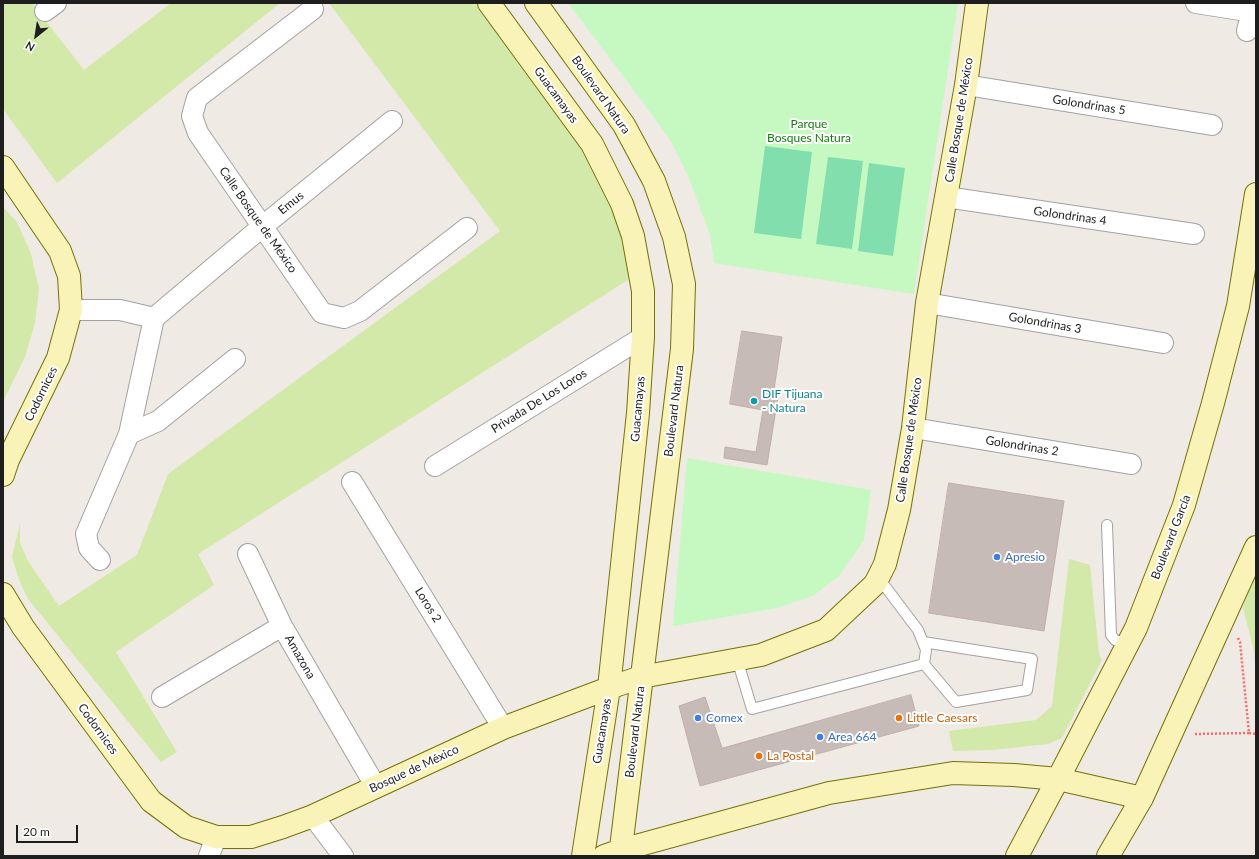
<!DOCTYPE html>
<html>
<head>
<meta charset="utf-8">
<style>
  body { margin:0 }
  #map { position:relative; width:1259px; height:859px; overflow:hidden; background:#efeae4; font-family:Lato,sans-serif }
  canvas { display:block }
  .frame { position:absolute; inset:0; border:4px solid #1e1e1e; pointer-events:none }
  .north { position:absolute; left:16px; top:16px; width:40px; height:40px; -webkit-text-stroke:3px #fff; paint-order:stroke; rotate:210deg; font-size:11px; font-weight:700; line-height:16px; text-align:center; color:#1e1e1e }
  .north::after { content:''; display:block; margin:auto; width:14px; height:18px; background:#1e1e1e; clip-path:polygon(50% 0,100% 100%,50% 72%,0 100%) }
  .scale { position:absolute; left:16px; top:825px; width:62px; height:18px; box-sizing:border-box; border:2px solid #1e1e1e; border-top:0; padding-left:5px; font-size:12px; line-height:14px; white-space:nowrap; color:#1e1e1e; -webkit-text-stroke:3px #fff; paint-order:stroke }
</style>
</head>
<body>
<div id="map">
<canvas width="1259" height="859"></canvas>
<div class="frame"></div>
<div class="north">N</div>
<div class="scale">20 m</div>
</div>
<script>
const ctx = document.querySelector('canvas').getContext('2d');
ctx.lineJoin = 'round';
function fillPath(path, color) {
  ctx.fillStyle = color;
  ctx.fill(path, 'evenodd');
}
function strokePath(path, color, width, dash) {
  ctx.strokeStyle = color;
  ctx.lineWidth = width;
  ctx.lineCap = dash ? 'butt' : 'round';
  ctx.setLineDash(dash || []);
  ctx.stroke(path);
}
function drawText(font, color, halo, rows, align = 'center') {
  ctx.font = font + ' Lato,sans-serif';
  ctx.lineWidth = 4;
  ctx.setLineDash([]);
  ctx.textBaseline = 'middle';
  ctx.strokeStyle = halo;
  ctx.fillStyle = color;
  for (const [text, x, y, turn = 0] of rows) {
    ctx.save();
    ctx.translate(x, y);
    ctx.rotate((+turn || 0) * Math.PI / 180);
    ctx.textAlign = isNaN(turn) ? turn : align;
    if (halo) ctx.strokeText(text, 0, 0);
    ctx.fillText(text, 0, 0);
    ctx.restore();
  }
}
const grass = new Path2D(`
  M3 3H32L84 70 171 3H280L57 183 3 109Z
  M329 3H489L622 204 634 276 198 554 214 585 116 652 177 752 161 762 28 599 19 580 12 557 20 523V543L28 561 59 606 137 555 168 474 500 231Z
  M3 207 17 222 31 254 39 289 35 323 25 357 3 402Z
  M1069 559 1090 565 1099 654 1102 660 1062 738 1048 744 993 750 953 751 949 731 1036 720 1052 706Z
  M1256 571V679L1254 652 1243 607Z`);
const park = new Path2D(`
  M568 3H958L914 294 714 263 710 235 689 178 672 143 639 97Z
  M687 458 871 490 864 540 839 576 813 596 777 608 673 626Z`);
const pitch = new Path2D(`
  M765 146 812 152 801 239 754 233Z
  M828 157 863 161 852 249 816 244Z
  M869 163 905 168 893 256 858 251Z`);
const building = new Path2D(`
  M742 331 782 337 773 396 778 397 767 465 724 458 725 447 756 452 763 410 730 404Z
  M949 483 1064 501 1044 631 929 613Z
  M911 695 919 726 700 786 679 706 705 697 722 748Z`);
const path = new Path2D(`
  M1238 638 1240 642 1249 733 1256 734
  M1195 734 1249 733`);
const lane = new Path2D(`
  M1107 525 1111 635 1115 640 1121 642 1130 637
  M923 642 1032 659 1027 690 956 702 924 664
  M737 659 752 709 924 664 926 650 918 630 878 577`);
const street = new Path2D(`
  M1196 3 1253 12
  M313 9 197 98 192 116 198 133 322 313 344 318 360 311 467 228
  M45 11 56 3
  M1247 31 1254 3
  M966 85 1212 125
  M946 197 1194 234
  M927 303 1163 343
  M71 310H120L154 318
  M154 318 263 226 392 121
  M913 428 1131 464
  M129 434 158 421 235 359
  M435 466 643 337
  M352 482 503 728
  M248 554 282 626 376 787
  M100 560 89 548 86 534 129 434 154 318
  M162 697 282 626
  M313 816 343 856
  M209 856 216 837`);
const secondary = new Path2D(`
  M489 3 592 144 622 204 633 236 643 291V337L638 413 609 688 583 856
  M536 3 624 125 654 181 674 237 684 284 682 349 620 856
  M3 167 60 251 69 276 71 310 58 358 8 460 3 475
  M3 594 23 627 151 801 186 827 216 837H251L283 827 313 816 503 728 609 688 641 677 761 655 826 630 875 584 885 564 899 510 913 428 927 303 966 85 977 3
  M604 856 621 850 829 793 953 773 1014 775 1058 779 1142 798
  M1017 856 1058 779 1136 628 1184 505 1213 403 1238 306 1256 194
  M1108 856 1142 798 1256 547`);
const markers = [
  [754,401,4,"#0f9aa8"],
  [997,557,4,"#3f7fe0"],
  [698,718,4,"#3f7fe0"],
  [899,718,4,"#e8710a"],
  [820,737,4,"#3f7fe0"],
  [759,756,4,"#e8710a"]
];
const streetNames = [
  ["Guacamayas",556,95,54],
  ["Boulevard Natura",601,95,55],
  ["Golondrinas 5",1089,105,9],
  ["Calle Bosque de México",959,120,-81],
  ["Emus",291,203,-39],
  ["Golondrinas 4",1070,216,8],
  ["Calle Bosque de México",258,220,55],
  ["Golondrinas 3",1045,323,10],
  ["Codornices",41,394,-64],
  ["Privada De Los Loros",539,401,-32],
  ["Guacamayas",638,409,-85],
  ["Boulevard Natura",674,411,-83],
  ["Calle Bosque de México",909,440,-82],
  ["Golondrinas 2",1022,446,9],
  ["Boulevard García",1171,537,-69],
  ["Loros 2",428,605,58],
  ["Amazona",300,657,60],
  ["Codornices",98,729,54],
  ["Guacamayas",602,731,-81],
  ["Boulevard Natura",635,732,-83],
  ["Bosque de México",414,769,-25]
];
const parkNames = [
  ["Parque",809,124],
  ["Bosques Natura",809,138]
];
const cultureNames = [
  ["DIF Tijuana",762,394],
  ["- Natura",762,408]
];
const shopNames = [
  ["Apresio",1005,557],
  ["Comex",706,718],
  ["Area 664",828,737]
];
const foodNames = [
  ["Little Caesars",907,718],
  ["La Postal",767,756]
];
fillPath(grass, '#d2e9aa');
fillPath(park, '#c5f9c1');
fillPath(pitch, '#82dead');
fillPath(building, '#c7bbb7');
strokePath(building, '#c1aea6', 1);
strokePath(lane, '#a2a2a2', 12);
strokePath(street, '#a2a2a2', 22);
strokePath(secondary, '#757105', 24);
strokePath(path, '#f96b71', 2.5, [2, 2]);
strokePath(lane, '#fff', 10);
strokePath(street, '#fff', 20);
strokePath(secondary, '#f9f3b8', 22);
for (const [x, y, r, color] of markers) {
  const dot = new Path2D();
  dot.arc(x, y, r, 0, 2 * Math.PI);
  ctx.fillStyle = color;
  ctx.fill(dot);
  strokePath(dot, '#fff', 1.5);
}
drawText('12px', '#1e1e1e', '#fff', streetNames);
drawText('12px', '#137c0c', '#fff', parkNames);
drawText('12px', '#0d838f', '#fff', cultureNames, 'left');
drawText('12px', '#366cbe', '#fff', shopNames, 'left');
drawText('12px', '#c56008', '#fff', foodNames, 'left');
</script>
</body>
</html>
